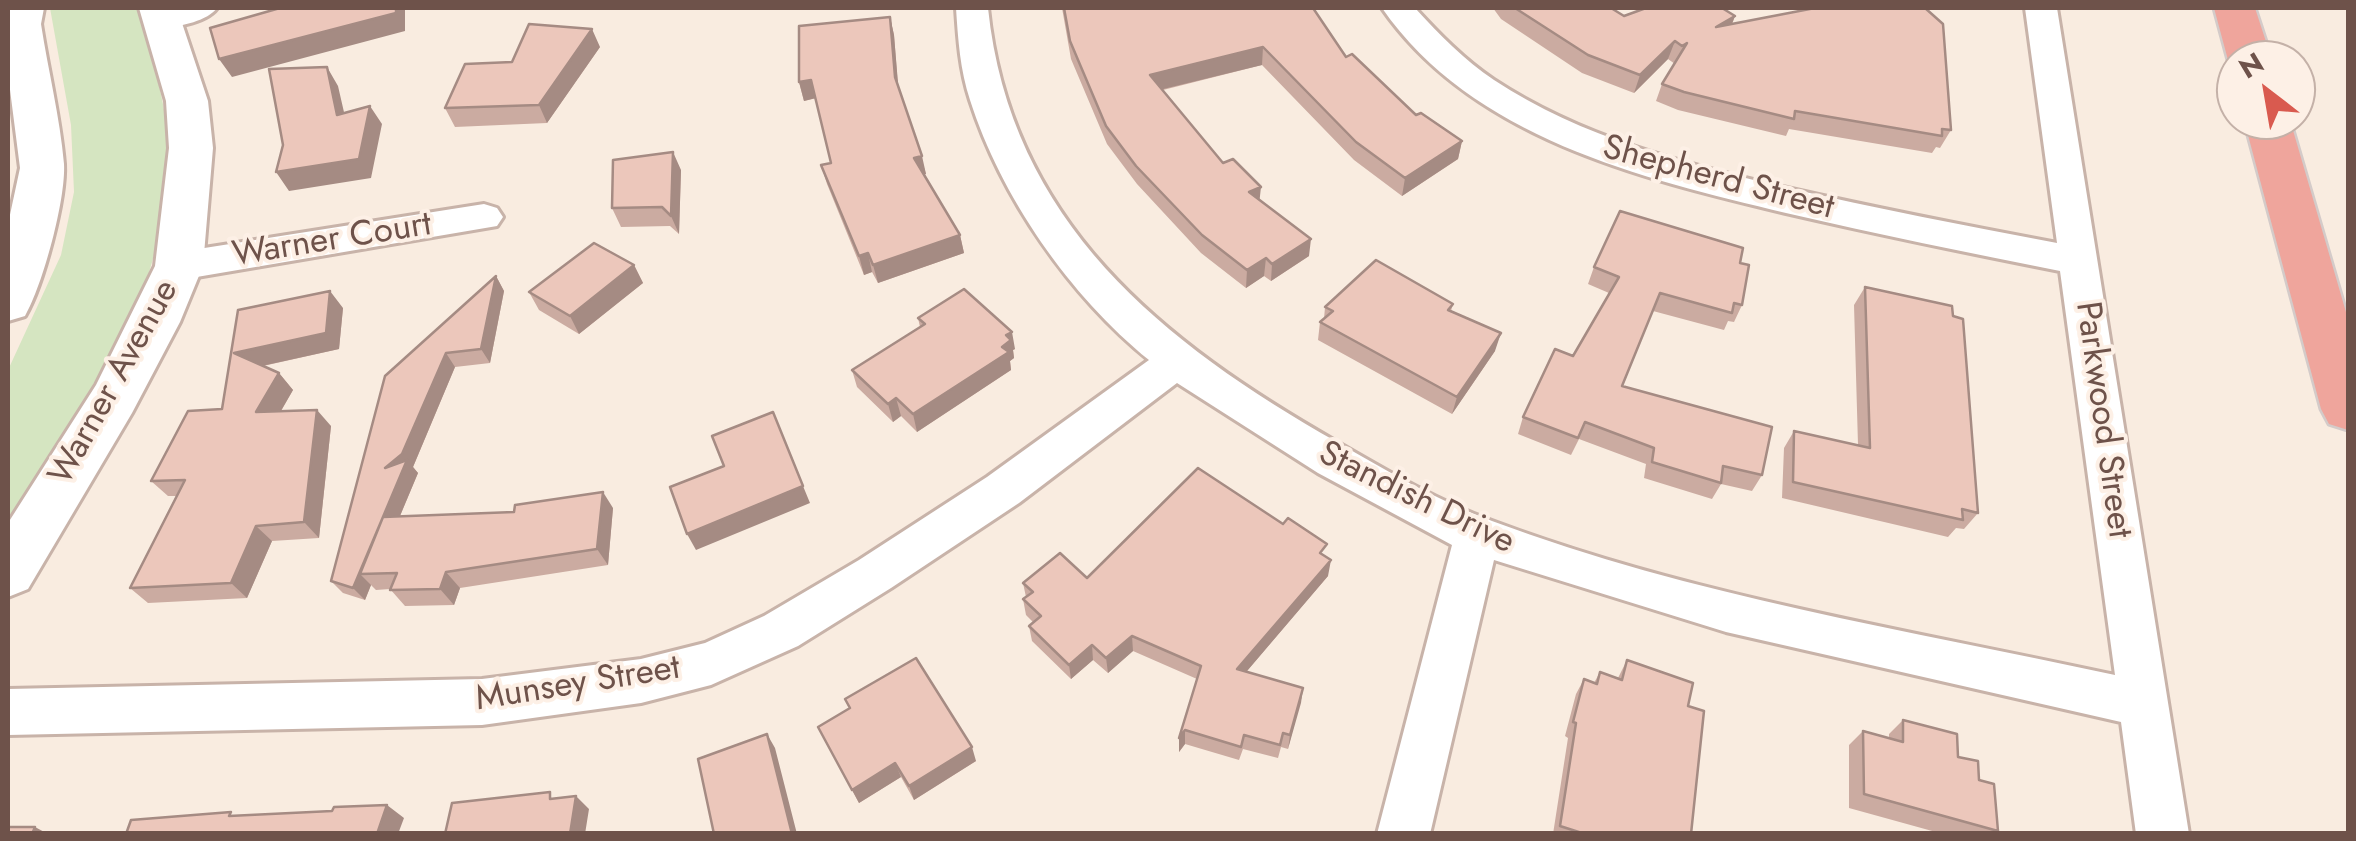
<!DOCTYPE html>
<html>
<head>
<meta charset="utf-8">
<style>
  body { margin:0 }
  #map { position:relative; width:2356px; height:841px; overflow:hidden; background:#f9ece0; font-family:Jost,sans-serif }
  canvas { display:block }
  .frame { position:absolute; inset:0; border:10px solid #6e524a; pointer-events:none }
  .north { position:absolute; left:2216px; top:40px; width:100px; height:100px; box-sizing:border-box; background:#fdf0e6; border:2px solid #c4b1a8; border-radius:50%; rotate:329deg; font-size:28px; font-weight:700; line-height:40px; text-align:center; color:#6e524a }
  .north::after { content:''; display:block; margin:auto; width:35px; height:45px; background:#d95a4f; clip-path:polygon(50% 0,100% 100%,50% 72%,0 100%) }
</style>
</head>
<body>
<div id="map">
<canvas width="2356" height="841"></canvas>
<div class="frame"></div>
<div class="north">N</div>
</div>
<script>
const ctx = document.querySelector('canvas').getContext('2d');
ctx.lineJoin = 'round';
function fillPath(path, color) {
  ctx.fillStyle = color;
  ctx.fill(path, 'evenodd');
}
function strokePath(path, color, width, dash) {
  ctx.strokeStyle = color;
  ctx.lineWidth = width;
  ctx.lineCap = dash ? 'butt' : 'round';
  ctx.setLineDash(dash || []);
  ctx.stroke(path);
}
function drawText(font, color, halo, rows, align = 'center') {
  ctx.font = font + ' Jost,sans-serif';
  ctx.lineWidth = 8;
  ctx.setLineDash([]);
  ctx.textBaseline = 'middle';
  ctx.strokeStyle = halo;
  ctx.fillStyle = color;
  for (const [text, x, y, turn = 0] of rows) {
    ctx.save();
    ctx.translate(x, y);
    ctx.rotate((+turn || 0) * Math.PI / 180);
    ctx.textAlign = isNaN(turn) ? turn : align;
    if (halo) ctx.strokeText(text, 0, 0);
    ctx.fillText(text, 0, 0);
    ctx.restore();
  }
}
const green = new Path2D(`
  M50 8H139C152 59 169 111 170 164 171 186 165 210 160 231 136 344 68 438 8 534V370L61 255 74 192 71 125Z`);
const minor = new Path2D(`
  M167 8H217C206 23 168 30 151 26L146 19 151 12Z
  M956 8H988C1010 222 1163 343 1337 442 1387 471 1438 501 1492 521 1692 596 1907 630 2115 675L2060 271C1969 253 1877 234 1786 213 1641 178 1472 138 1382 8H1415C1439 34 1464 60 1494 80 1582 138 1685 164 1787 188 1876 208 1966 226 2057 243L2025 8H2057L2189 834H2136L2121 722 1726 632 1494 560 1430 834H1377L1452 545 1318 473 1177 383 1019 503 891 588 798 646 711 685 641 703 482 725 8 735V689L482 679 641 659 705 643 764 616 859 560 987 477 1149 360C1070 296 1001 197 970 100 960 70 958 39 956 8Z
  M484 204 497 208 503 217 497 226 179 280 165 276 160 266 165 256 179 252Z`);
const tertiary = new Path2D(`
  M8 8H44L41 24C48 70 60 117 64 164 66 199 43 285 25 316L8 321V224L20 168 8 74Z
  M139 8H177L208 101 213 148 203 266 180 322 132 413 28 589 8 597V523L96 385 155 266 169 148 166 101Z`);
const motorway = new Path2D(`
  M2214 8H2255L2272 60H2236L2235 69 2228 60Z
  M2244 120H2290L2348 319V430L2329 424 2321 409Z`);
const wall = new Path2D(`
  M1062 8H1313L1346 57 1416 115 1462 141 1458 159 1402 196 1354 160 1262 65 1163 90 1223 163 1260 200 1309 256 1271 281 1264 276 1246 288 1201 253 1137 184 1107 144 1071 59Z
  M1493 8H1611L1624 16H1735L1732 24 1951 130 1940 148 1936 147 1932 153 1789 129 1786 136 1678 110 1656 101 1662 84 1675 64 1668 59 1634 93 1582 73 1501 19Z
  M890 17 894 35 898 86 926 174H924L960 235 964 253 878 283 872 272 864 275 827 184 821 165 831 163 816 98 804 101 799 82Z
  M600 47 547 123 455 127 445 108 512 62Z
  M681 170 679 234 670 226 621 227 612 208Z
  M1740 263 1742 305 1734 322 1728 321 1724 330 1653 311 1622 386 1762 475 1752 491 1721 484 1712 499 1644 478 1646 464 1579 439 1571 455 1518 434 1523 417 1573 356 1609 293 1588 284 1594 267Z
  M634 265 643 283 579 334 539 310 529 292Z
  M496 276 504 291 490 363 455 367 413 467 418 473 400 516 613 508 608 565 460 588 454 605 405 606 390 589 376 590 371 585 365 600 343 593 331 581 385 376Z
  M1865 287 1978 513 1964 529 1956 528 1948 537 1782 498 1784 448 1794 431 1858 445 1854 305Z
  M1453 304 1451 311 1495 351 1452 414 1318 340 1320 322 1324 319 1325 307Z
  M343 308 339 349 263 366 279 373 293 390 281 411 331 426 319 538 272 541 247 598 148 603 130 588 176 496H168L151 481 222 409 238 310Z
  M918 318 1015 349 1013 350 1014 358 1010 361 1011 370 917 432 901 416 893 422 857 387 852 370 920 327Z
  M1325 556 1328 576 1246 672 1303 688 1288 749 1281 747 1278 758 1243 749 1239 760 1185 744 1179 752V738L1197 679 1133 651 1108 673 1093 660 1071 679 1032 641 1029 626 1033 622 1026 615 1023 599 1026 597 1023 583Z
  M1627 660 1688 706 1691 834H1553L1568 738 1565 736 1576 694 1584 679 1594 683 1600 672 1618 678Z
  M845 699 976 761 914 800 901 777 859 803 818 727 849 709Z
  M1903 720 1958 757 1979 780 1998 831 1995 834H1943L1849 808V745L1863 731 1889 738V734Z`);
const shadedWall = new Path2D(`
  M396 8H405V31L232 77 219 59Z
  M1735 16 1728 34 1716 27Z
  M890 17 894 35 899 95 895 77Z
  M592 29 600 47 547 123 539 105Z
  M1675 41 1668 59 1634 93 1640 75Z
  M1263 47 1262 65 1151 92 1150 75Z
  M327 67 338 86 349 134 337 115Z
  M811 80 816 98 804 101 799 82Z
  M370 106 382 124 371 178 289 191 276 172Z
  M1462 141 1458 159 1402 196 1405 178Z
  M673 152 681 170 679 234 671 216Z
  M922 156 926 174 918 176 914 158Z
  M1261 187 1259 205 1249 192Z
  M960 235 964 253 878 283 873 265Z
  M1311 239 1309 256 1271 281 1272 264Z
  M868 253 872 272 864 275 859 256Z
  M1266 258 1264 276 1246 288 1247 270Z
  M634 265 643 283 579 334 570 316Z
  M496 276 504 291 490 363 481 349Z
  M330 291 343 308 339 349 248 369 234 353Z
  M1012 332 1015 349 1013 350 1014 358 1010 361 1011 370 917 432 913 414 1002 347 1006 335Z
  M1501 333 1495 351 1452 414 1457 397Z
  M446 353 455 367 413 467 418 473 376 573 360 574 371 585 365 600 353 588 385 468Z
  M279 373 293 390 271 428 256 412Z
  M896 398 901 416 893 422 888 404Z
  M317 410 331 426 319 538 304 522Z
  M803 486 810 503 696 550 687 534Z
  M603 492 613 508 608 565 597 549Z
  M256 526 272 541 247 598 231 583Z
  M1331 560 1328 576 1236 684 1237 669Z
  M446 572 460 588 454 605 440 589Z
  M1132 636 1133 651 1108 673 1106 658Z
  M1092 645 1093 660 1071 679 1069 665Z
  M1303 688 1301 703 1288 749 1290 735Z
  M1185 730V744L1179 752V738Z
  M767 734 775 748 797 834H792Z
  M972 747 976 761 914 800 909 786Z
  M895 763 901 777 859 803 852 790Z
  M576 796 589 809 585 834H570Z
  M387 805 404 818 398 834H377Z
  M35 827 48 834H32Z`);
const building = new Path2D(`
  M280 8H396V13L219 59 210 28Z
  M1064 8H1313L1346 57 1352 54 1416 115 1421 113 1462 141 1405 178 1356 142 1263 47 1150 75 1223 163 1233 159 1261 187 1249 192 1311 239 1272 264 1266 258 1247 270 1202 235 1136 166 1106 126 1070 41Z
  M1515 8H1611L1624 16 1646 8H1722L1735 16 1716 27 1815 8H1925L1943 24 1951 130 1942 129V136L1795 111 1794 119 1684 92 1662 84 1687 43 1682 46 1675 41 1640 75 1588 55Z
  M890 17 895 77 922 156 914 158 960 235 873 265 868 253 859 256 821 165 831 163 811 80 799 82V26Z
  M529 24 592 29 539 105 445 108 465 64 512 62Z
  M327 67 337 115 370 106 359 159 276 172 283 145 269 69Z
  M673 152 671 216 662 207 612 208 613 160Z
  M1620 211 1743 248 1740 263 1749 265 1742 305 1734 303 1732 313 1660 293 1622 386 1772 427 1762 475 1723 466 1721 483 1652 462 1654 448 1585 422 1578 438 1523 417 1555 349 1573 356 1619 277 1594 267Z
  M594 243 634 265 570 316 529 292Z
  M1376 260 1453 304 1448 310 1501 333 1457 397 1320 322 1333 311 1325 307Z
  M496 276 481 349 446 353 402 454 385 468 407 460 353 588 331 581 385 376Z
  M1865 287 1952 306 1953 316 1963 319 1978 513 1962 509 1963 520 1793 482 1794 431 1870 448Z
  M964 289 1012 332 1006 335 1011 340 1002 347 1009 352 913 414 896 398 888 404 852 370 925 324 918 318Z
  M330 291 326 333 234 353 279 373 256 412 317 410 304 522 256 526 231 583 130 588 185 480 151 481 188 411 222 409 238 310Z
  M773 412 803 486 687 534 670 487 724 466 712 436Z
  M1198 468 1283 524 1288 518 1327 544 1320 553 1331 560 1237 669 1303 688 1290 735 1283 733 1280 745 1244 735 1241 747 1185 730 1179 738 1201 666 1132 636 1106 658 1092 645 1069 665 1029 626 1041 616 1023 599 1033 592 1023 583 1060 553 1087 578Z
  M603 492 597 549 446 572 440 589 390 590 397 573 360 574 383 517 514 512 515 505Z
  M916 658 972 747 909 786 895 763 852 790 818 727 850 708 845 699Z
  M1627 660 1693 683 1688 706 1704 711 1691 834H1585L1560 826 1576 723 1573 722 1584 679 1597 684 1600 672 1622 680Z
  M1903 720 1957 734 1958 757 1978 761 1979 780 1994 784 1998 831 1864 794 1863 731 1903 742Z
  M767 734 792 834H714L698 759Z
  M550 792V799L576 796 570 834H445L452 803Z
  M387 805 377 834H126L131 820 231 812 229 816 332 811 334 807Z
  M8 827H35L32 834H8Z`);
const streetNames = [
  ["Shepherd Street",1718,179,15],
  ["Warner Court",332,241,-9],
  ["Warner Avenue",115,383,-61],
  ["Parkwood Street",2102,420,82],
  ["Standish Drive",1416,499,26],
  ["Munsey Street",578,685,-9]
];
fillPath(green, '#d5e5c1');
strokePath(minor, '#c8b3a9', 6);
strokePath(tertiary, '#c8b3a9', 6);
strokePath(motorway, '#d4cbc9', 5);
fillPath(minor, '#fff');
fillPath(tertiary, '#fff');
fillPath(motorway, '#efa59c');
fillPath(wall, '#cbaba1');
fillPath(shadedWall, '#a58b83');
fillPath(building, '#ecc7bb');
strokePath(building, '#a58b83', 2.5);
drawText('35px', '#6e524a', '#fdf0e6', streetNames);
</script>
</body>
</html>
